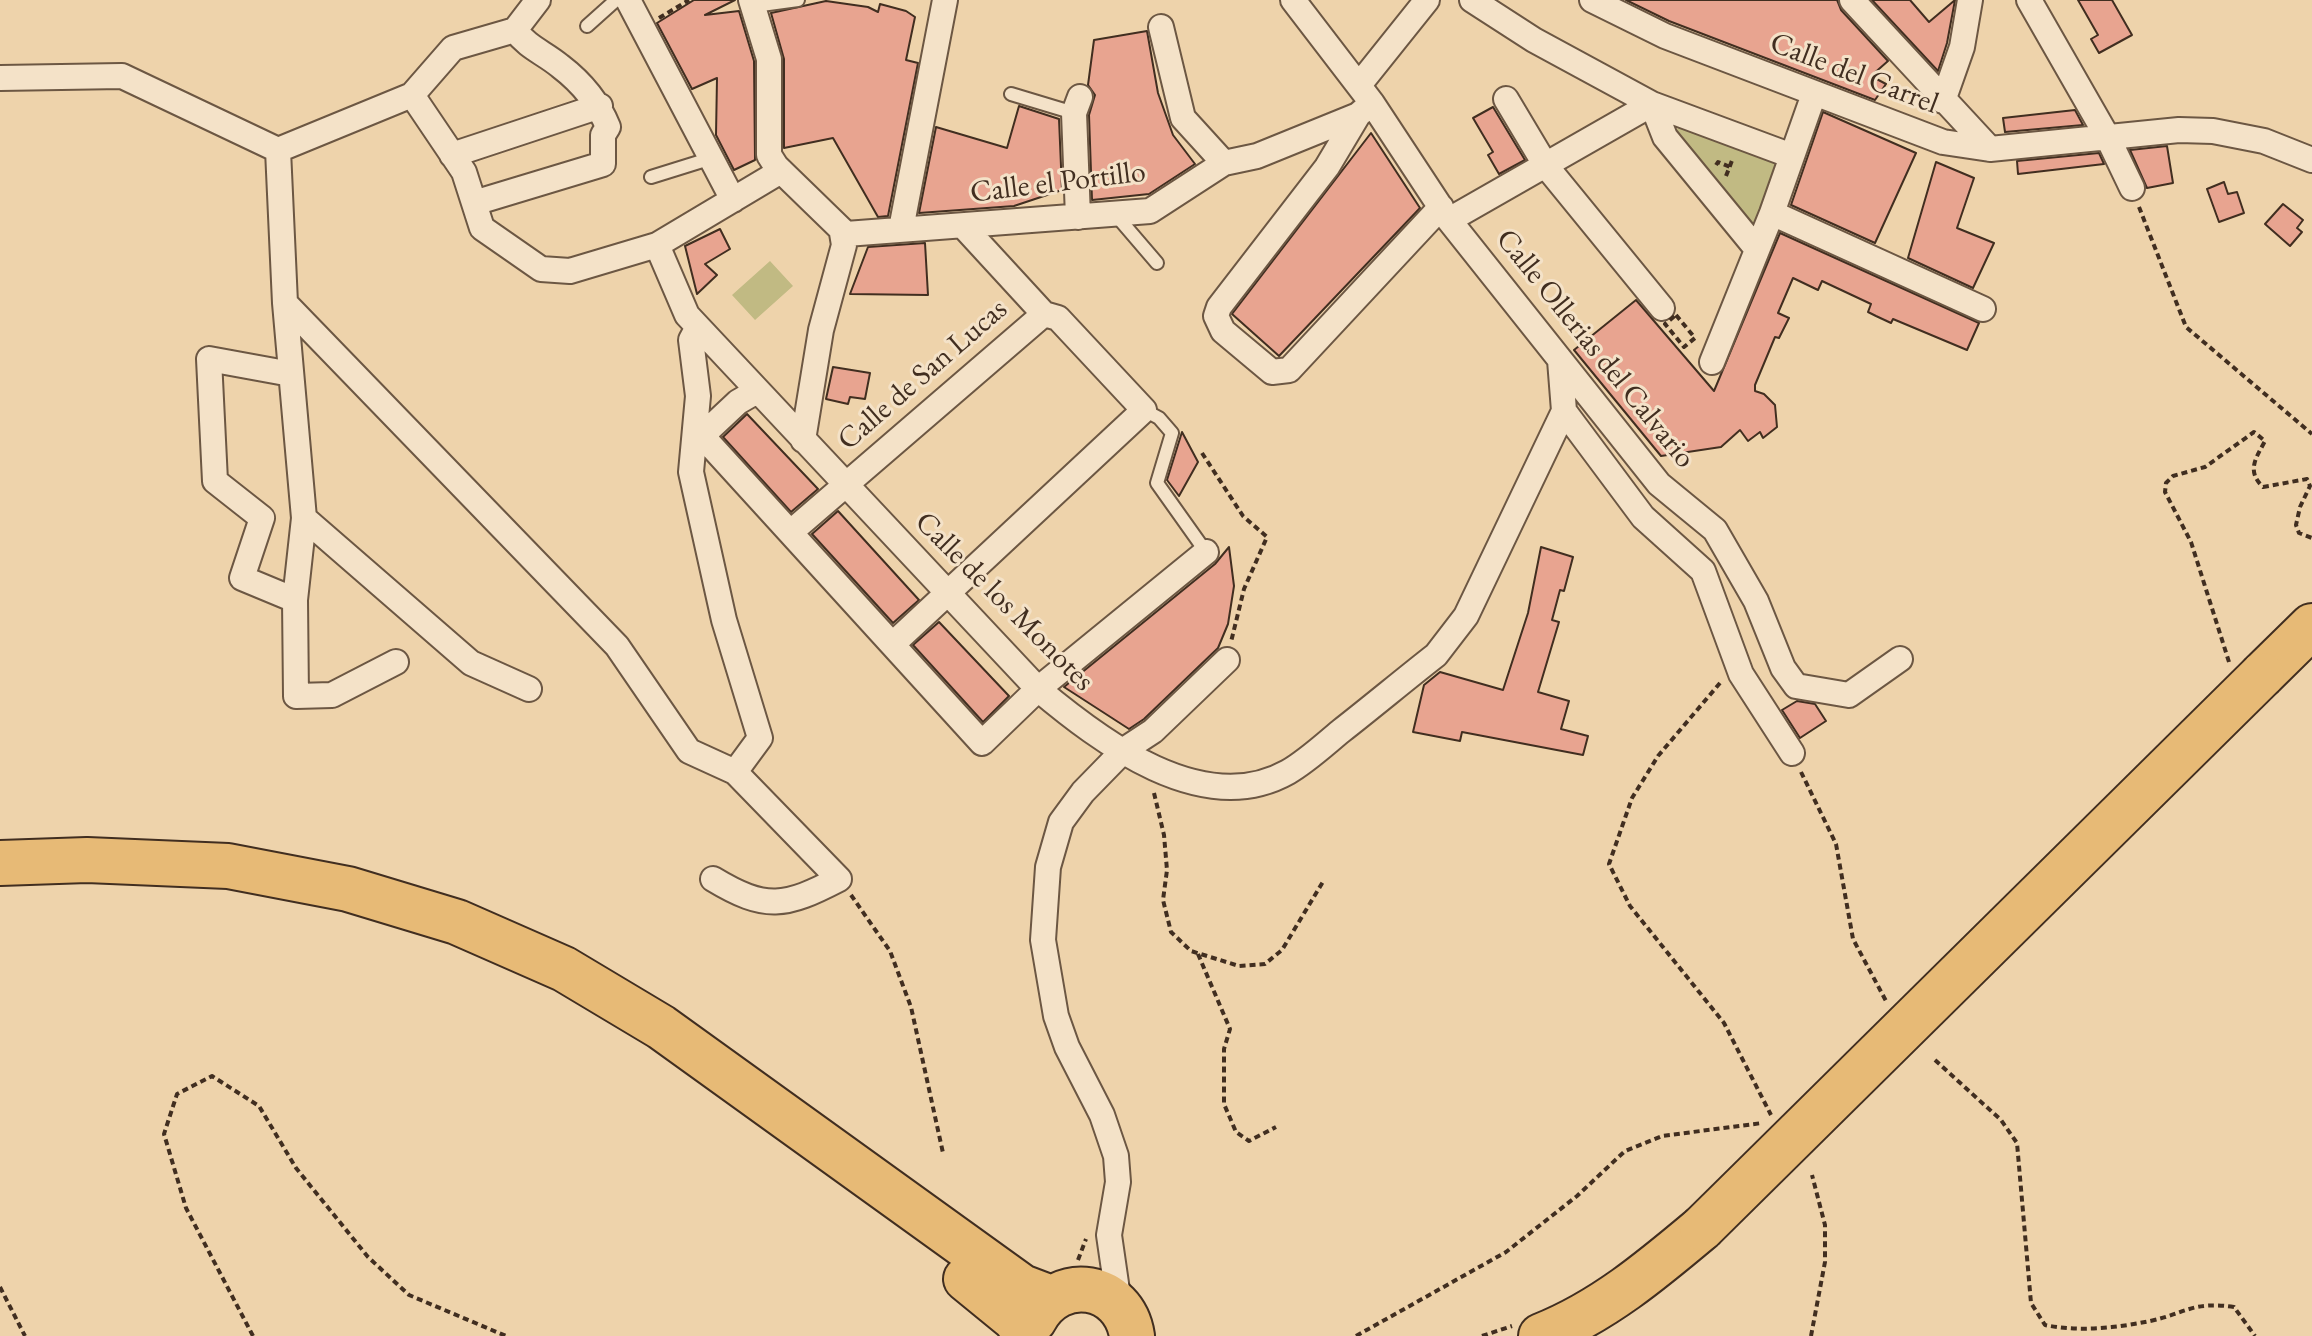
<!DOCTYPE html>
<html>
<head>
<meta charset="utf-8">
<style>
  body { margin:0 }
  canvas { display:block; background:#eed3ab }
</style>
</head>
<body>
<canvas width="2312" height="1336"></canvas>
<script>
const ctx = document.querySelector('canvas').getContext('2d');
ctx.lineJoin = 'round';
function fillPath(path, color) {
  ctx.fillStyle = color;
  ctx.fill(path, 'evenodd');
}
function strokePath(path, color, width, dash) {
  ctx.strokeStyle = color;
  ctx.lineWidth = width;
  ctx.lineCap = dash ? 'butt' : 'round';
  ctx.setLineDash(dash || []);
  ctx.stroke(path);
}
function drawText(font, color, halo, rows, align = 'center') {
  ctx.font = font + ' "EB Garamond",serif';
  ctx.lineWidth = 6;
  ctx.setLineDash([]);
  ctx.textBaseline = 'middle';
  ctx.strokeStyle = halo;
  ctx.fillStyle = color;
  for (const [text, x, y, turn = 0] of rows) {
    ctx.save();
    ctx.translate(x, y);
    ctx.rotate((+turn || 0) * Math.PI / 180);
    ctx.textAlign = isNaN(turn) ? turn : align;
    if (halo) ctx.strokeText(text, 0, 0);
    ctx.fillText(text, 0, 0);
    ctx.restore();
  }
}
const green = new Path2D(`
  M1680 123 1781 162 1761 221 1749 224 1675 134Z
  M770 261 793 286 755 320 732 295Z`);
const building = new Path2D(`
  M694 0H735L705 15 739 11 754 61 755 160 734 170 716 135 717 78 692 89 657 23Z
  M1626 0H1837L1841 10 1888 61 1871 76 1886 84 1875 100 1669 21Z
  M1872 0H1910L1929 22 1955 0 1947 43 1938 71Z
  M2078 0H2112L2132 35 2099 53 2091 39 2098 35Z
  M826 1 868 7 878 12 880 4 906 11 915 17 906 60 918 63 888 216 878 217 833 138 784 148V59L771 13Z
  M1147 31 1158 93 1173 135 1195 164 1149 194 1092 200 1089 115 1095 95 1088 85 1094 40Z
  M1019 106 1059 119 1062 190 1014 206 919 213 936 127 1007 148Z
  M1493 107 1525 160 1499 174 1488 155 1493 152 1473 118Z
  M2075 110 2083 125 2005 132 2003 118Z
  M1823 112 1916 153 1875 243 1791 205Z
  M1371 133 1420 208 1279 356 1232 314Z
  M2167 146 2173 183 2147 188 2130 150Z
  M2099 153 2104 164 2018 174 2017 161Z
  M1936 162 1974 178 1957 228 1994 243 1973 288 1908 258Z
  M2224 182 2228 194 2237 192 2244 213 2219 222 2207 189Z
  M2283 204 2303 220 2297 228 2302 232 2290 246 2265 224Z
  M720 229 730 249 705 264 717 275 697 294 685 246Z
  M1780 233 1979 323 1967 350 1893 319 1891 323 1876 316 1868 312 1871 304 1822 281 1818 290 1793 278 1778 313 1789 318 1779 338 1775 337 1755 385V391L1764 394 1775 405 1777 427 1763 438 1760 432 1748 441 1740 430 1721 447 1661 456 1574 350 1636 300 1714 391Z
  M925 243 928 295 850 294 868 247Z
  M833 367 870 373 865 399 850 397 848 404 826 399Z
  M747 414 818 489 791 512 723 437Z
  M1182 432 1198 462 1179 496 1167 480Z
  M838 511 919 600 893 623 812 534Z
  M1229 547 1234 586 1228 624 1218 648 1144 719 1129 729 1064 687 1215 564Z
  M1541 547 1573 557 1564 591 1560 590 1552 620 1559 622 1538 692 1569 701 1561 729 1588 736 1583 755 1462 732 1460 741 1413 732 1424 685 1440 672 1503 690 1528 613Z
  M939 622 1009 696 983 722 913 645Z
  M1797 701 1815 704 1826 721 1800 738 1782 710Z`);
const path = new Path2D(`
  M659 18 689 0
  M1716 165 1718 162 1730 167
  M1726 176 1733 158
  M2139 207 2186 327 2312 434
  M1676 315 1695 338 1684 347 1665 324Z
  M1202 453 1243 516 1267 537 1244 589 1231 642
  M2229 662 2191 542 2165 492 2166 483 2173 476 2205 467 2254 432 2265 441C2256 458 2246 471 2263 487L2307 479 2310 486 2300 507 2296 525 2299 533 2312 538
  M1720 683 1658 756 1632 798 1609 864 1630 906 1724 1023 1771 1115
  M1801 772 1836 844 1853 939 1886 1001
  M1154 793 1164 835 1167 870 1163 900 1171 932 1191 951 1239 966 1265 964 1282 950 1324 880
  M851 895 890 951 911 1007 943 1153
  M1198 954 1230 1029 1224 1049V1104L1236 1132 1249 1141 1276 1127
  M1935 1060 2001 1120 2017 1143 2031 1303 2045 1325C2078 1332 2116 1328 2150 1321 2187 1313 2192 1301 2234 1307L2255 1336
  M1078 1260 1086 1239
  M0 1287 25 1336
  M253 1336 186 1208 164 1134 177 1094 212 1076 259 1106 296 1168 368 1257 409 1295 506 1336
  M1356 1336 1506 1252 1577 1196 1625 1151 1662 1136 1762 1123
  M1482 1336 1512 1326
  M1811 1336 1825 1262V1225L1812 1175`);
const lane = new Path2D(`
  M754 6 798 0
  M587 26 616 0
  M1011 94 1074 113
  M651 177 712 158
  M1115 214 1157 263
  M1144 410 1159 418 1172 433 1157 483 1206 552`);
const street = new Path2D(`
  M628 0 733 200
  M751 0 769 59V155L776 166 846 234 1150 211 1224 163 1257 156 1358 115 1372 103
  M1293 0 1372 103 1449 220 1659 484 1715 530 1756 601 1783 668 1796 686 1849 695 1900 659
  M1472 0 1534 40 1652 104 1792 156
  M1592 0 1665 36 1943 142 1990 149 2179 130 2213 131 2264 141 2312 160
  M1852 0 1990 149
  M2029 0 2108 138 2132 188
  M1161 27 1183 118 1224 163
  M0 78 122 76 278 150 412 95 453 48 515 30 538 0
  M1359 85 1427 0
  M412 95 464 172 482 228 541 269 570 271 657 245
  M1506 99 1546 166 1662 308
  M1943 101 1962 47 1970 0
  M1652 104 1665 137 1756 248
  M1358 115 1327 167 1219 307 1216 316 1223 331 1272 372 1289 370 1441 207
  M278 150 285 303 617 646 689 751 735 772 839 879C785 907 766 911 713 879
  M452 155 600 106
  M781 171 657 245 687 315 1038 689C1100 741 1203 820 1288 772 1307 761 1324 745 1341 731 1373 706 1404 680 1436 655L1466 616 1564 411 1560 360
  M474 203 603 164V135L608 127C598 102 581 82 560 66 543 52 528 48 515 30
  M1772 213 1983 309
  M1078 217 1074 113 1080 97
  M1449 220 1652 104
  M901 229 945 0
  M285 303 304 518 471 663 529 689
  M698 327 691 340 698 396 691 472 724 620 760 738 735 772
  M1712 362 1772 213 1814 94
  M291 374 209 359 215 481 262 518 242 578 295 600
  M757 391 738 402 706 432 705 439 982 743 1038 689 1206 552
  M1564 411 1643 517 1703 571 1741 674 1792 753
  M803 440 821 330 844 245 842 233
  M304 518 295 600 296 696 332 695 396 662
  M792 531 1044 314
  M894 643 1144 410 1058 318 1044 314 964 227
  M1119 1304 1109 1235 1118 1182 1116 1156 1102 1115 1067 1047 1056 1016 1043 940 1048 867 1061 822 1083 792 1124 750 1153 731 1227 660`);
const highway = new Path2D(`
  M2262 675 2312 626
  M0 863 87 860 228 866 348 889 457 922 564 969 661 1027 1022 1287 1051 1298
  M966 1279 1015 1319 1027 1336
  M1034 1320C1059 1272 1124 1283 1132 1336
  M1541 1336C1602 1312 1652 1270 1702 1228`);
const highwayBridge = new Path2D(`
  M1702 1228 2262 675`);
const streetNames = [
  ["Calle del Carrel",1854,74,21],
  ["Calle el Portillo",1058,183,-7],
  ["Calle Ollerias del Calvario",1595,349,51],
  ["Calle de San Lucas",923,375,-41],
  ["Calle de los Monotes",1004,602,45]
];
fillPath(green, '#c1ba83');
fillPath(building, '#e8a490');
strokePath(building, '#412e20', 2);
strokePath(lane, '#6c5743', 16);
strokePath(street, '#6c5743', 28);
strokePath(highway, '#412e20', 48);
strokePath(path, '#412e20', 4, [6, 4]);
strokePath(lane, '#f4e2c8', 12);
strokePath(street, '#f4e2c8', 24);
strokePath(highway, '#e7ba76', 44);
strokePath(highwayBridge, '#412e20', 48, []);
strokePath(highwayBridge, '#e7ba76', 44);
drawText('30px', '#412e20', '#f4e2c8', streetNames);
</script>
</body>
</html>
